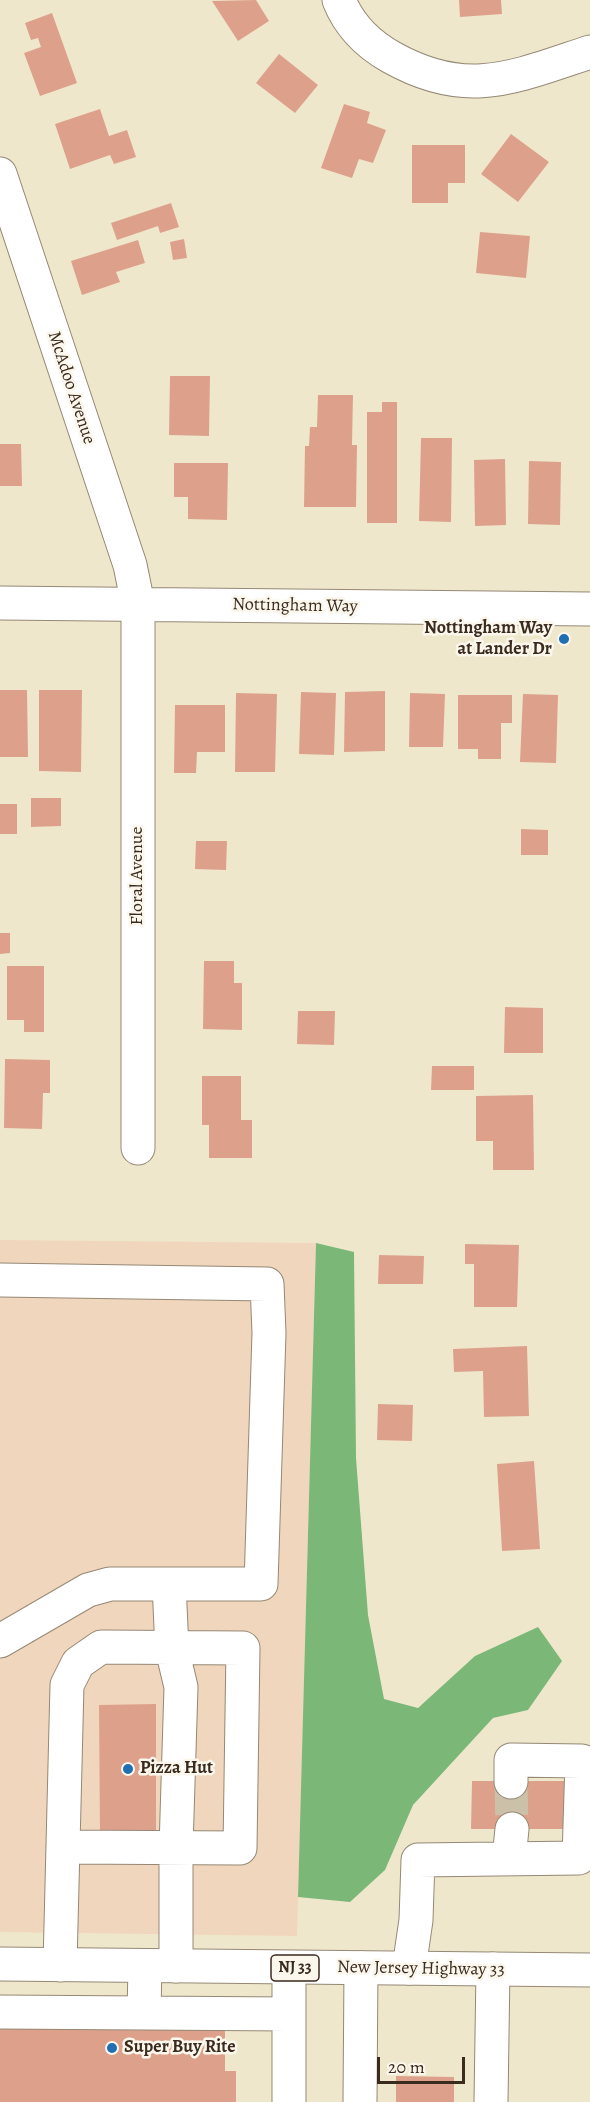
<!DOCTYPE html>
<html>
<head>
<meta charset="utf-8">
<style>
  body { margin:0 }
  #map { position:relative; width:590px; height:2102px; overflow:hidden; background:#efe7cc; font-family:Alegreya,serif }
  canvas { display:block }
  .scale { position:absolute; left:377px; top:2057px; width:88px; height:27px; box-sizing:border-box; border:3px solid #3b2a1e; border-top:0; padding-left:8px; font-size:18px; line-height:21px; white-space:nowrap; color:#3b2a1e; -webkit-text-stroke:4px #fbf7ec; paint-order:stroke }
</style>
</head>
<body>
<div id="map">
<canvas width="590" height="2102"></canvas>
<div class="scale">20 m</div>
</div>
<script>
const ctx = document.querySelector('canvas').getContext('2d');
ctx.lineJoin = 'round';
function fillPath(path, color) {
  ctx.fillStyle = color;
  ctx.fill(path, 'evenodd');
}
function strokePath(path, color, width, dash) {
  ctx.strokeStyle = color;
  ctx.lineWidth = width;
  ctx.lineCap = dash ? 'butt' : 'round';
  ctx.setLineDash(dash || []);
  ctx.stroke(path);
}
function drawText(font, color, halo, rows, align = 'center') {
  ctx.font = font + ' Alegreya,serif';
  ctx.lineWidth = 5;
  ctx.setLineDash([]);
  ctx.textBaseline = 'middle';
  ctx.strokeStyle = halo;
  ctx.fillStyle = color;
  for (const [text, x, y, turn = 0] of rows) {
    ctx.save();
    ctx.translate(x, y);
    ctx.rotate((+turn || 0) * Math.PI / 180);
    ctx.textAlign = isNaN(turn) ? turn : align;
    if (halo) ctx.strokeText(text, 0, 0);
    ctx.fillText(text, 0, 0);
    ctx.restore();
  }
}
const built = new Path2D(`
  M0 1240 316 1243 297 1936 0 1932Z`);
const forest = new Path2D(`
  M316 1243 354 1252 356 1458 368 1615 384 1699 418 1708 475 1656 538 1627 562 1661 528 1710 493 1718 413 1805 385 1870 350 1902 298 1897Z`);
const building = new Path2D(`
  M256 0 269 21 238 41 212 1Z
  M459 0H501L502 14 460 17Z
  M52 13 77 83 40 96 24 53 41 47 38 38 31 40 25 23Z
  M279 54 318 85 295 113 256 83Z
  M344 104 370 112 367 123 386 130 373 163 359 159 352 178 321 168Z
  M100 109 109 136 127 130 136 157 114 164 110 155 70 169 55 124Z
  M511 134 549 162 518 202 481 174Z
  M412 145H465V183H448V203H412Z
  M171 203 179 227 160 233 158 226 117 240 111 223Z
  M480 232 530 236 526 278 476 273Z
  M184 239 187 258 173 260 170 242Z
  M138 240 145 263 116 272 120 282 82 295 71 261Z
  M170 376H210L209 436 169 435Z
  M318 395H353L352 445H357L356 507H304L305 446H309L310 427H317Z
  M382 402H397V523H367V412H382Z
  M421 438H452L451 522 419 521Z
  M0 444H21L22 486H0Z
  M505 459 506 525 475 526 474 460Z
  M529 461 561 462 560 525 528 524Z
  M174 463H228L227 520 188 519V497H174Z
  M0 690H27L28 757H0Z
  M39 690H82L81 772 39 771Z
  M385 691V751L344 752 345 692Z
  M301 692 336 693 334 755 299 754Z
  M236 693 277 694 275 772H235Z
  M410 693 445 694 443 747H409Z
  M523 694 558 695 556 763 520 762Z
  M458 695H512V723H501V759H478V749H458Z
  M175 705H225V752H197L196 773H174Z
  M31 798H61V826L31 827Z
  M0 804H17V834H0Z
  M521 829 548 830V855H521Z
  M196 841H227L226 870 195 869Z
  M0 933H10V953L0 954Z
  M204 961H234V983H242V1030L203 1029Z
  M7 966H44V1032H24V1020H7Z
  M505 1007 543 1008V1053H504Z
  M298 1011H335L334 1045 297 1044Z
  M5 1059 50 1060V1093H43L42 1129 4 1128Z
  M432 1066H474V1090H431Z
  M202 1076H241V1120H252V1158H209V1125H202Z
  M533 1095 534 1170H493V1141H476V1096Z
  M465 1244 519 1245 517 1307H474V1264H465Z
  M379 1255 424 1256 423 1284H378Z
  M527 1346 529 1416 484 1417 483 1371 454 1372 453 1349Z
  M378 1404 413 1405 412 1441 377 1440Z
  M534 1461 540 1549 502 1551 497 1464Z
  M156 1704V1833H100L99 1705Z
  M472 1781H572V1829H471Z
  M0 2022 225 2024V2071H236V2102H0Z
  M396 2076 454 2077V2102H396Z`);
const minorTunnel = new Path2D(`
  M511 1782 512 1829`);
const minor = new Path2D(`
  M339 0C349 25 368 44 391 57 467 100 514 77 590 52
  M0 174 130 565 138 604V1148
  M0 603 590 609
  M0 1280 267 1284 269 1333 261 1584H110L88 1590 0 1641
  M169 1584 172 1649 181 1687 176 1848V1966
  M509 1858 512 1829
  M60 1965 67 1685 78 1663 101 1647 243 1648 240 1848 65 1847
  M289 1968V2102
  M409 1968 416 1920 418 1860 579 1858 582 1761 511 1760V1782
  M0 2012 289 2014
  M144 2013 145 1966
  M360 2102 361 1968
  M491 2102 493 1969`);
const major = new Path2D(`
  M0 1964 590 1970`);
const markers = [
  [564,639,6,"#1f6fb2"],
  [128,1769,6,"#1f6fb2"],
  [112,2048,6,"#1f6fb2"]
];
const shields = [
  [295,1968,48]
];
const shieldNames = [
  ["NJ 33",295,1968]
];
const streetNames = [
  ["McAdoo Avenue",71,388,72],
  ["Nottingham Way",295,606,1],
  ["Floral Avenue",138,876,-90],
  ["New Jersey Highway 33",421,1969,1]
];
const poiNames = [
  ["Nottingham Way",552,629,"right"],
  ["at Lander Dr",552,650,"right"],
  ["Pizza Hut",140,1769],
  ["Super Buy Rite",124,2048]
];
fillPath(built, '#f0d6bc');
fillPath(forest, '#7bb878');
fillPath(building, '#dda18b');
strokePath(minorTunnel, '#cbc1a9', 33, [33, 16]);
strokePath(minor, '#958875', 35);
strokePath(major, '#958875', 35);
strokePath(minor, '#fff', 33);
strokePath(major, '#fff', 33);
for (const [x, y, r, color] of markers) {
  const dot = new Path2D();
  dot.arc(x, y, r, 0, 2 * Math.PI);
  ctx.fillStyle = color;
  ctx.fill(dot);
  strokePath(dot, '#fbf7ec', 2);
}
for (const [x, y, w] of shields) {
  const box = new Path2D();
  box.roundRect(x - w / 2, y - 13, w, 26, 4.5);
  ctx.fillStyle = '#fbf7ec';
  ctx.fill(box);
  strokePath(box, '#3b2a1e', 1.5);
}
drawText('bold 16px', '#3b2a1e', null, shieldNames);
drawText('18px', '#3b2a1e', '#fbf7ec', streetNames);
drawText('bold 18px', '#3b2a1e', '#fbf7ec', poiNames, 'left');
</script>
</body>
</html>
